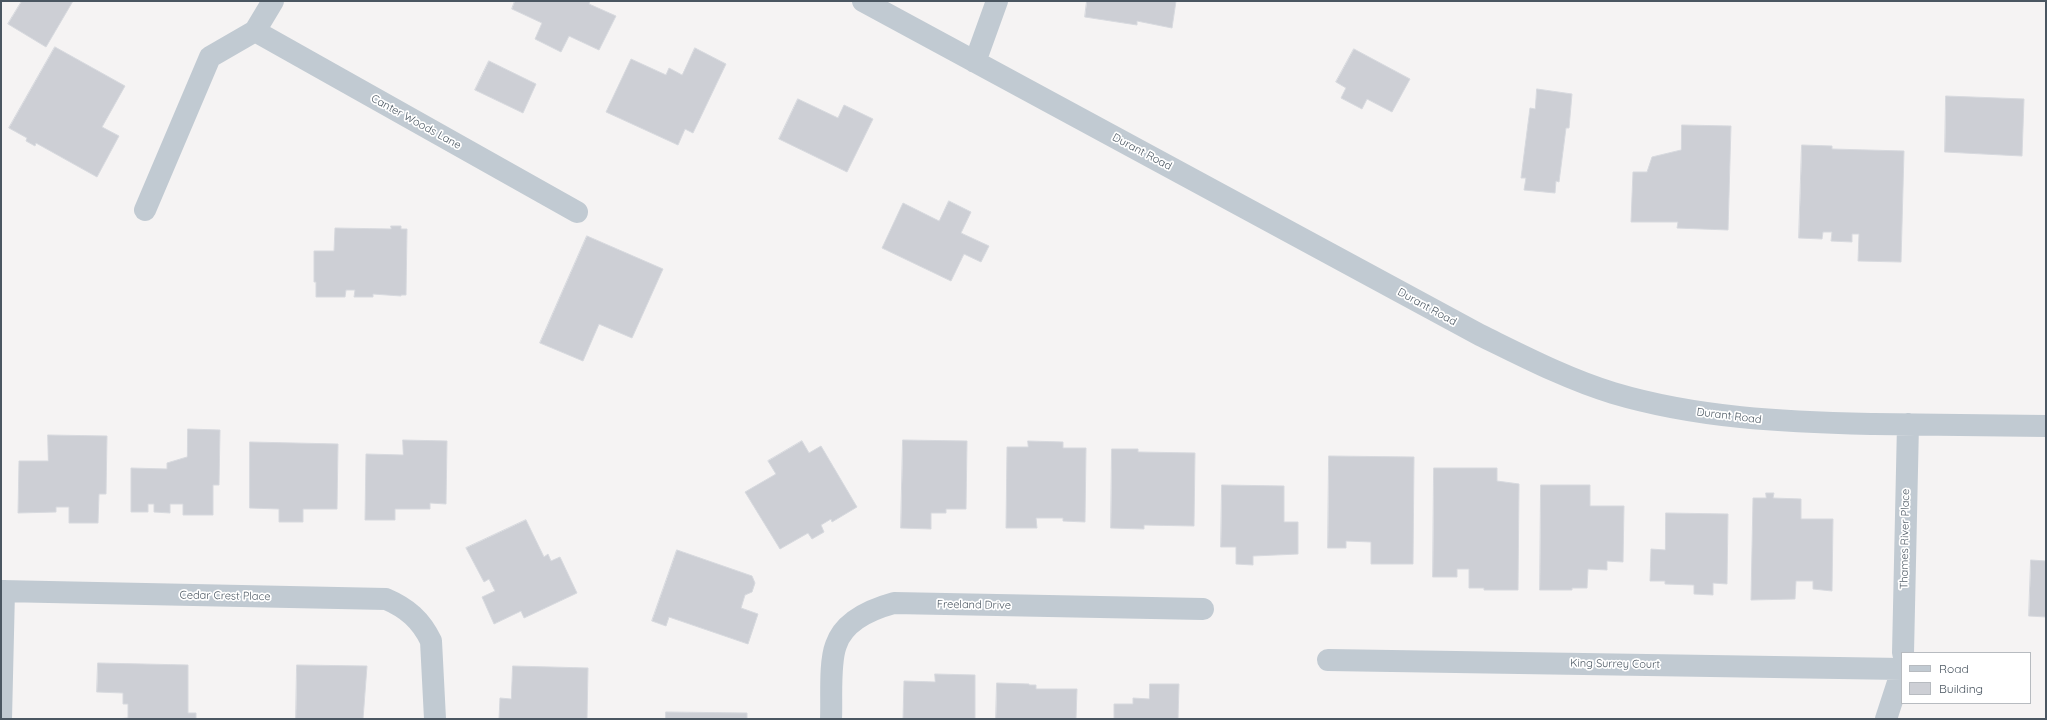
<!DOCTYPE html>
<html>
<head>
<meta charset="utf-8">
<style>
  body { margin:0 }
  #map { position:relative; width:2047px; height:720px; overflow:hidden; background:#f5f3f3; font-family:Quicksand,sans-serif }
  canvas { display:block }
  .frame { position:absolute; inset:0; border:2px solid #4a5661; pointer-events:none }
  .legend { position:absolute; left:1901px; top:652px; width:130px; height:52px; box-sizing:border-box; background:#fff; border:1px solid #b7bbc0; margin:0; padding:5px 7px; list-style:none; font-size:12px; color:#4a5661 }
  .legend li { display:flex; align-items:center; gap:8px; height:20px }
  .legend b { width:20px; border:1px solid #b7bbc0 }
</style>
</head>
<body>
<div id="map">
<canvas width="2047" height="720"></canvas>
<div class="frame"></div>
<ul class="legend">
<li><b style="height:5px;background:#c1cad2"></b>Road</li>
<li><b style="height:11px;background:#cdcfd5"></b>Building</li>
</ul>
</div>
<script>
const ctx = document.querySelector('canvas').getContext('2d');
ctx.lineJoin = 'round';
function fillPath(path, color) {
  ctx.fillStyle = color;
  ctx.fill(path, 'evenodd');
}
function strokePath(path, color, width, dash) {
  ctx.strokeStyle = color;
  ctx.lineWidth = width;
  ctx.lineCap = dash ? 'butt' : 'round';
  ctx.setLineDash(dash || []);
  ctx.stroke(path);
}
function drawText(font, color, halo, rows, align = 'center') {
  ctx.font = font + ' Quicksand,sans-serif';
  ctx.lineWidth = 3.5;
  ctx.setLineDash([]);
  ctx.textBaseline = 'middle';
  ctx.strokeStyle = halo;
  ctx.fillStyle = color;
  for (const [text, x, y, turn = 0] of rows) {
    ctx.save();
    ctx.translate(x, y);
    ctx.rotate((+turn || 0) * Math.PI / 180);
    ctx.textAlign = isNaN(turn) ? turn : align;
    if (halo) ctx.strokeText(text, 0, 0);
    ctx.fillText(text, 0, 0);
    ctx.restore();
  }
}
const building = new Path2D(`
  M22 1H73L46 47 8 24Z
  M515 1H590L589 4 616 16 599 50 569 36 561 52 535 39 542 23 512 9Z
  M1087 1H1176L1172 28 1137 21V25L1085 17Z
  M55 47 125 86 102 127 119 136 97 177 36 143 35 146 26 141 27 138 9 128Z
  M695 48 726 64 693 133 685 129 678 145 606 112 631 59 666 75 669 68 682 75Z
  M1354 49 1410 79 1392 112 1367 99 1362 109 1341 98 1346 88 1336 82Z
  M489 61 536 84 523 113 475 90Z
  M1537 89 1572 94 1569 128H1566L1559 182 1556 181 1555 193 1524 190 1526 178H1521L1530 108 1535 109Z
  M1946 96 2024 99 2022 156 1945 152Z
  M798 99 838 118 844 105 873 119 847 172 779 139Z
  M1682 125 1731 126 1728 230 1677 228 1678 222H1631L1633 172H1647L1652 157 1681 150Z
  M1802 145 1832 146V149L1904 151 1901 262 1858 261 1859 234H1852V242L1831 241 1832 232H1823L1822 239 1799 238Z
  M949 201 971 212 961 233 989 246 981 262 964 254 951 281 882 248 903 203 939 221Z
  M391 226H401V229H407L406 295H401V296L373 294V297H354L355 290H346L345 297H316V282H314V251H334L335 228 391 229Z
  M587 236 663 269 632 338 599 324 583 361 540 343Z
  M188 429 220 430 219 485H213V515H183V504H170V513L154 512V504H148V512H131V468L167 469V463L187 457Z
  M48 435 107 436 106 494H99L98 523H69V507H56V512L18 513 19 461H48Z
  M403 440 447 441 446 504 430 503V509H395V520H365L366 454 403 455Z
  M903 440 967 441 966 509H946V513H931V529L901 528Z
  M802 441 809 453 821 446 857 507 832 522 831 519 821 525 824 532 812 539 808 533 780 549 745 492 776 474 768 461Z
  M1028 441 1063 442V448H1086L1085 522 1063 521V518H1036L1037 528H1006L1007 447H1028Z
  M250 442 338 444 337 509H303V522H279V509L250 508Z
  M1112 449H1138V452L1195 453 1194 526 1144 525V529L1111 528Z
  M1329 456 1414 457 1413 564H1371V542L1346 541V548H1328Z
  M1434 468H1497V481L1519 484 1518 590H1484V588H1469V569H1457V577H1433Z
  M1222 485 1284 486V522H1298V554L1253 556V565L1236 564V547H1221Z
  M1541 485H1590V506H1624L1623 562 1607 561V570L1588 569 1587 588H1572V590H1540Z
  M1766 493H1774L1773 498 1801 499V519H1833L1832 591 1813 589V581H1796L1795 599 1751 600 1753 498H1766Z
  M1666 513 1728 514 1727 584 1713 583V595L1694 594V585L1665 584V581H1650L1651 549 1665 550Z
  M526 520 544 557 548 554 551 561 560 557 577 593 524 618 521 611 494 624 482 597 495 591 489 579 484 582 466 548Z
  M677 550 752 576 755 583 752 592 745 595 741 608 758 614 748 644 669 617 666 626 652 621Z
  M2031 560 2046 561V617L2029 616Z
  M98 663 188 665V713H196V719H116L128 718V704H123V693L97 692Z
  M297 665 367 666 363 719H296Z
  M513 666 588 668 587 719H499L500 698 511 699Z
  M935 674 975 675V719H903L904 681 935 682Z
  M997 683 1029 684V685H1036V689H1077L1076 719H996Z
  M1150 684H1179L1178 719H1114V704H1133V698L1149 699Z
  M666 712 747 713V719H666Z`);
const minor = new Path2D(`
  M863 1 1480 335C1523 356 1567 379 1613 393 1697 418 1784 422 1871 424 1929 425 1987 425 2046 426
  M255 31 577 212
  M975 62 997 1
  M145 210 210 57 255 31 273 1
  M1 591 386 599C407 608 421 620 431 641L435 719
  M1903 653 1908 424
  M1328 660 1902 669
  M1 719 4 591
  M831 719C832 699 829 663 836 645 844 621 872 609 894 603L1203 609
  M1886 719 1902 670`);
const streetNames = [
  ["Canter Woods Lane",416,122,29],
  ["Durant Road",1142,152,28],
  ["Durant Road",1427,307,29],
  ["Durant Road",1729,416,7],
  ["Thames River Place",1905,539,-89],
  ["Cedar Crest Place",225,596,1],
  ["Freeland Drive",974,605,1],
  ["King Surrey Court",1615,664,1]
];
fillPath(building, '#cdcfd5');
strokePath(building, '#d7d9de', 1);
strokePath(minor, '#c1cad2', 22);
drawText('11px', '#4a5661', '#fff', streetNames);
</script>
</body>
</html>
